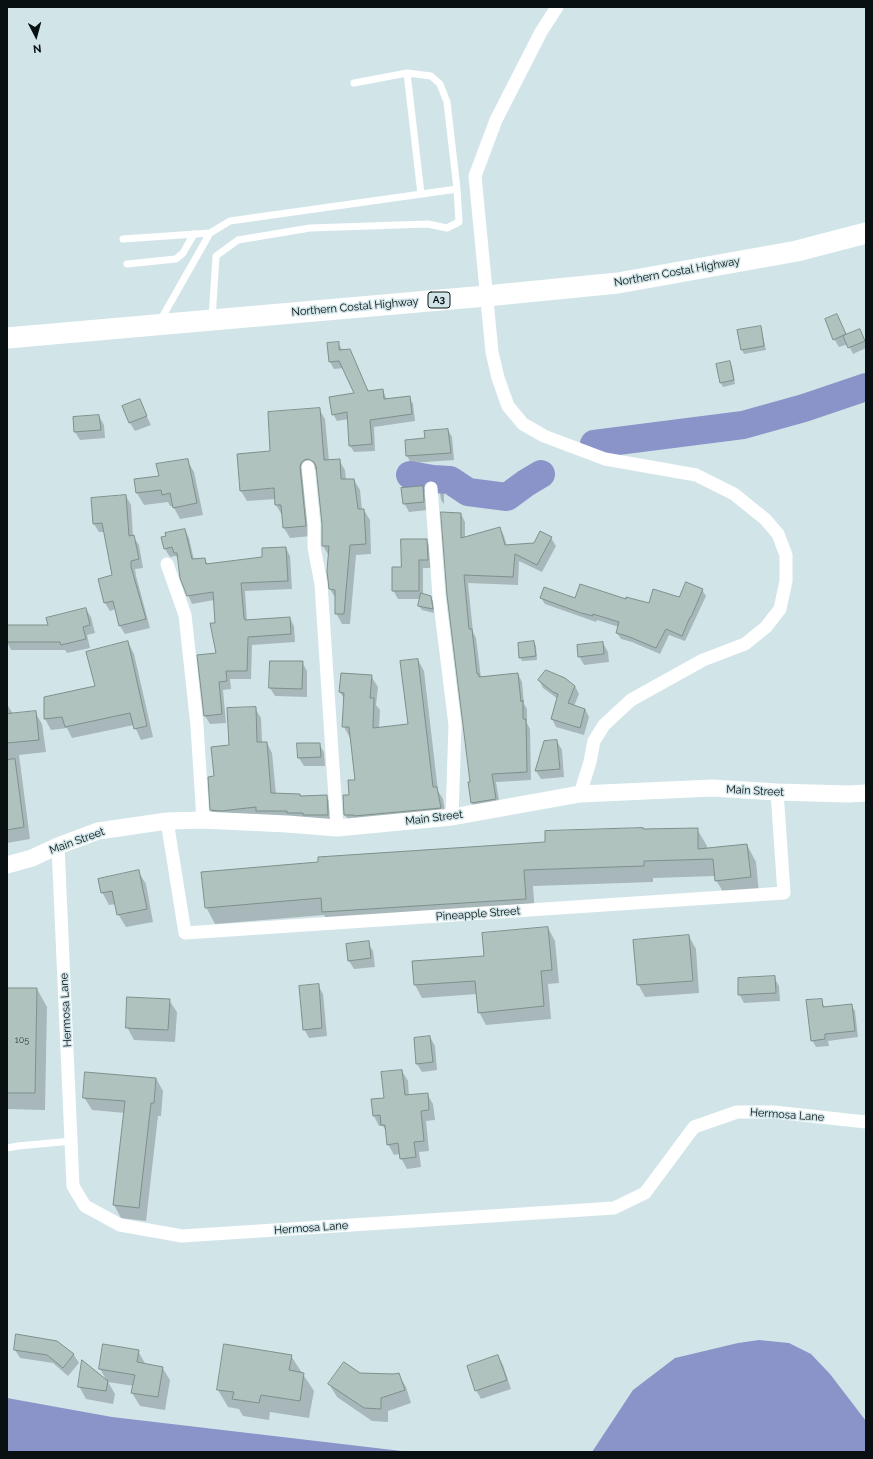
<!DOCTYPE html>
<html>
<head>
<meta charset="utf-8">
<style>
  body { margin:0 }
  #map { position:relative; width:873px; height:1459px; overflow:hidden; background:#d1e5e9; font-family:Raleway,sans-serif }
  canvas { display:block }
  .frame { position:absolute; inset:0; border:8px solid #091011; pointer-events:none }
  .north { position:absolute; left:16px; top:16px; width:40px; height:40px; -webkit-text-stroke:3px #d1e5e9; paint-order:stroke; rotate:174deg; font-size:11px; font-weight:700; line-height:16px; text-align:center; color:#091011 }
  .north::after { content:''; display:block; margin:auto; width:14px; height:18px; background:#091011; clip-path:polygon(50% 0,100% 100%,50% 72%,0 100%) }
</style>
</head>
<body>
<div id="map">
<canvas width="873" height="1459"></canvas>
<div class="frame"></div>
<div class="north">N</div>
</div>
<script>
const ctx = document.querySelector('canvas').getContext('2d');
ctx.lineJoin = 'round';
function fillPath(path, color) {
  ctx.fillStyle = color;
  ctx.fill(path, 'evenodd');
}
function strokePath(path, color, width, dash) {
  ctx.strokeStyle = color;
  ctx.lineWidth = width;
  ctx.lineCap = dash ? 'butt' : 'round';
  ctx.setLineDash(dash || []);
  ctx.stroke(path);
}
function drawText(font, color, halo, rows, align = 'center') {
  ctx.font = font + ' Raleway,sans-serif';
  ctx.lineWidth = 3;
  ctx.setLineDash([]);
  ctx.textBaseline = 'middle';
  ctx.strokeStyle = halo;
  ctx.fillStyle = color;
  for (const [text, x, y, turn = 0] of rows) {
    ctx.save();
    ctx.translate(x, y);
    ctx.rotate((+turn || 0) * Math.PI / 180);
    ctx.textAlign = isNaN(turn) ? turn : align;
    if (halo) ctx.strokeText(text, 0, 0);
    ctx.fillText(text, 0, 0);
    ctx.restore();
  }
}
const water = new Path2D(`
  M759 1340 789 1343 811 1354 830 1374 866 1421V1452H592L633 1390 675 1358 738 1343Z
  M7 1398 112 1417 410 1452H7Z`);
const shadow = new Path2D(`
  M837 315 846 335 863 336 866 344V348L853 354 848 344 839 347 834 339Z
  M760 327 762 331 766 350 744 354 742 350Z
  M338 343 369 392 383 390 387 400 409 397 413 404 415 421 374 427 375 451 354 452 350 446 349 419 337 421 333 414 355 394 344 368 334 369 330 362Z
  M730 363 732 366 735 384 723 387 721 383Z
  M139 400 151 425 135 431 130 423Z
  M319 409 325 419 329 461 339 460 345 470 346 480H354L360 490 362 510H364L370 520 371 554 356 555 350 624H342L336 613V599L330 589 329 556 323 546V524L317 470 314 469 311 536 290 538 284 528 282 515 276 505V499L247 501 241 491 238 455 271 452Z
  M99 416 104 425 105 438 80 440 75 432Z
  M448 430 452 437 454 460 411 463 407 456 426 439Z
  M187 460 194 472 203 515 180 519 173 506H170L168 502 144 505 137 493 135 480 160 477Z
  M439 486H442L444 489V504L441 500Z
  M423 487 428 496V510L409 512 404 503Z
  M126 496 131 505 133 536 139 545 143 568 135 569 136 576 150 628 125 634 120 626 116 609 110 611 105 603 114 576 105 532H99L94 524Z
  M461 514 465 522V538L500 528 504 536 507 546 535 544 551 538 556 546 542 572 519 561 518 585 468 583 473 632 476 638 481 678 518 674 522 682 524 704 527 709V723L530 729 531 780 496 782 500 807 477 811 472 803 469 783 471 782 465 740 452 617Z
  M185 530 189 538 194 560 204 559 208 564 264 558 286 548 290 556 292 589 245 591 247 621 290 618 294 626 295 642 252 645 251 679H230L231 689 223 690 226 723 210 724 205 716 217 654 216 623 214 600 192 604 188 595 179 560 176 556 170 557 165 549 162 538Z
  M426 540 431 548 433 568H423V595L430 597 433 601 434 613 422 610 419 606 421 599H398L393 590 402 568Z
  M702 590 706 596 685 641 669 635 660 654 632 642 621 639 617 633 619 627 597 620 596 622 545 604 541 598 626 600 649 604 680 598Z
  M86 609 91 617 95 633 87 635 90 648 67 653 65 650H11L7 642V626H49Z
  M128 642 134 654 153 737 141 740 134 725 72 738 67 728 51 730 45 719 97 687Z
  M534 642 536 646 537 660 522 661 520 657Z
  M603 643 608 652 609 662 584 665 579 656Z
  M418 660 424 671 438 791 443 799 446 819 352 826 345 815 356 781 351 738H350L344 727V699L340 692 371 676 378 687 376 705 380 710 379 728 409 725Z
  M302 662 307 671V697L275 696 270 688Z
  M539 680 575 686 579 694 574 706 585 709 589 717 584 735 556 727 552 719 558 699 543 688Z
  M7 704 13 714 35 712 42 724 46 752 19 755 30 839 7 843Z
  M255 708 261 718 262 743H267L272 753 276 794 300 795 301 797 326 796 332 806 333 825 217 820 211 810 215 777 230 746Z
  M557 741 562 750 564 777 541 779 536 771Z
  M319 744 324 752 325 766H304L299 758Z
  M697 829 707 846V849L747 845 756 862 759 893 726 897 716 880V876L653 878V882L533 886 535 915 332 928 324 915 215 924 206 907 546 843 643 830Z
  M138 871 146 884 153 922 126 927 118 914 116 904 109 905 102 892Z
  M548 928 555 941 559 983 548 984 551 1019 486 1025 479 1012 477 994 422 998 415 985 485 957Z
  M689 936 696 949 699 993 645 997 638 984Z
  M368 943 373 951 375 967 354 969 349 961Z
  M774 977 779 986 780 1001 744 1003 739 994Z
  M318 985 323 994 327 1036 309 1038 304 1029Z
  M7 989H37L47 1007 45 1110 7 1109Z
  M169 1000 177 1012 175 1042 134 1040 127 1027Z
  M821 1000 825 1008 851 1005 855 1011 858 1037 828 1041 829 1046 816 1047 812 1040Z
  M430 1037 435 1046 437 1070 422 1072 417 1064Z
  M402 1071 408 1081 409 1096 427 1094 433 1104 435 1120 426 1121 429 1151 419 1152 421 1167 407 1169 401 1158 400 1154 394 1155 388 1144 387 1133 383 1126H379L374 1116 372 1100 385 1099Z
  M156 1078 163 1091 161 1116H158L146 1221 121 1218 114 1205 125 1113 92 1110 84 1097Z
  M57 1342 74 1355 79 1363 68 1376 53 1363 20 1358 15 1350Z
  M138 1351 146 1365 162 1367 170 1380 165 1410 140 1406 132 1393 134 1386 108 1382 115 1394 113 1404 86 1399 79 1386 107 1381 100 1369Z
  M291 1356 314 1391 309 1418 270 1412 269 1420 243 1416 239 1409 228 1407 218 1390Z
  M498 1356 503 1365 511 1389 481 1399 476 1390Z
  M360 1374 394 1375 398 1374 406 1387 411 1403 388 1411V1422L372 1421 337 1397 329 1384Z`);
const river = new Path2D(`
  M594 444 743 425 804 408 866 387
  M410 475 433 479 450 480 468 492 507 497 526 483 541 474`);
const building = new Path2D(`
  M837 314 846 334 833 340 825 319Z
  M761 326 764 346 741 350 737 330Z
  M860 329 865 341 848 348 843 336Z
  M339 342V350L350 349 368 391 383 389 384 399 410 396 412 414 370 420 372 444 349 446 347 412 332 415 329 397 354 393 339 361 329 362 327 343Z
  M730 361 734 380 720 383 716 364Z
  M140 399 147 416 129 423 122 406Z
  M320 408 324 460 340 459 341 479H354L358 509H364L366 544 350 545 344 614H335V590L329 589 327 571 329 546H322V524L316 466 314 462 308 459 304 460 301 463 300 467 306 526 283 528 281 505H275L274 488 240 491 237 454 270 451 268 412Z
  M99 415 101 430 74 432 73 417Z
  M448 429 451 453 406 456 405 440 425 438 424 431Z
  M188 459 197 503 173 508 170 493 162 495 161 490 136 493 134 479 159 476 156 464Z
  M423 486 424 502 403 504 401 488Z
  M126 495 129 536 134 535 139 559 131 561V567L146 619 119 626 113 601 104 603 98 579 112 575 102 523 93 524 91 498Z
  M441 512 461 513V538L500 527 505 545 534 543 540 531 552 537 537 565 515 554 513 577 464 575 469 629H472L477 674H479V677L518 673 521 702 523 700V719H526L527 772 492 774 496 799 471 803 468 782H470L447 595Z
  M185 529 192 559 205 558 206 564 262 557V548L286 547 288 581 241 583 244 618 245 620 290 617 291 634 248 637 247 671H226L227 681 219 682 222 714 204 716 197 655 216 653 210 623H215L213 592 187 596 180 578 177 553H174L172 547 164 549 161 537 166 536 165 533Z
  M401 539H427L428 560H419V591H392V567H401Z
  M686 582 703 589 691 617H690L682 636 666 629 656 648 627 636 616 633 619 622 593 614V616L581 613 540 598 544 587 575 598 580 584 626 599V597L649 603 653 589 679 597Z
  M421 593 431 596 433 609 418 606Z
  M86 608 90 625 83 627 86 639 61 645 60 642H7V625H48L46 618Z
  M128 641 147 726 134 729 130 713 65 727 62 717 44 719V697L95 686 86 652Z
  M534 641 536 656 519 658 518 643Z
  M603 642 604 654 578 657 577 645Z
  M418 659 433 787H437L441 808 354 816V815H344L343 795H349L348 780H355L349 727H342L344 693 339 692 341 673 372 675 370 698H374L373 728 408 724 400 661Z
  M270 661H303L302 689 269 688Z
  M546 670 565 678 575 686 568 703 585 709 580 728 551 719 558 694 553 692 538 680Z
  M256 707 257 742H267L271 793 300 794V796L327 795 328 815H303V813H287V811H256V807L221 811 210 810 208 777 214 776 211 747 229 745 227 708Z
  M36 711 39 740 7 743V714Z
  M557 740 560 769 535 771 544 741Z
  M297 743H320L321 757 298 758Z
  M15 759 24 827 7 830V760Z
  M643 828V829L698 828V849L747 844 751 877 715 881 713 859 644 861V866L524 870 526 899 322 912 321 898 205 908 201 872 318 862V857L545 842V831Z
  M139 870 147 909 117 915 112 891 101 893 98 879Z
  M548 927 552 970 541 971 544 1006 478 1013 475 981 414 985 412 961 484 956 482 933Z
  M689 935 693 981 637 985 633 940Z
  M369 941 371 958 348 961 346 944Z
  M775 976 776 993 738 995V978Z
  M319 984 322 1028 303 1030 299 986Z
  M7 988H37L35 1093H7Z
  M127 997 170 999 168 1030 126 1028Z
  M822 999 823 1007 852 1004 855 1031 825 1034V1039L811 1041 806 1000Z
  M430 1036 433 1062 416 1064 414 1038Z
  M402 1070 405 1095 428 1093 429 1110 421 1111 424 1141 414 1142 416 1157 400 1159 398 1143 387 1145 385 1125H381L380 1115 373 1116 371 1099 384 1098 381 1072Z
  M85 1072 156 1078 154 1103H151L139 1208 113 1205 125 1101 83 1098Z
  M16 1334 57 1341 74 1354 63 1368 47 1355 14 1350Z
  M103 1344 139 1350 137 1362 163 1367 158 1397 131 1393 135 1375 99 1369Z
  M224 1344 292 1355 289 1370 304 1373 300 1401 261 1395 259 1403 232 1399 234 1392 217 1390Z
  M498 1355 507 1380 475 1391 467 1366Z
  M82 1360 108 1381 106 1391 78 1387Z
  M344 1362 360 1373 394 1374 399 1373 405 1390 381 1398V1409L364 1408 328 1384Z`);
const service = new Path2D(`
  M407 73 421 194
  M354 83 407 73 431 76 440 84 447 102 457 189
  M123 239 210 233
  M127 264 176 259 183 253 194 234
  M160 321 210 233 230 221 457 189 459 222 447 228 428 224 310 228 238 240 216 256 212 319
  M7 1148 18 1146 72 1141`);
const minor = new Path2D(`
  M557 7 541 32 496 120 475 176 492 352 498 378 508 406 523 424 544 436 605 459 696 475 734 494 765 519 778 534 786 555V581L780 609 766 627 745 644 703 660 631 700 604 725 594 741 590 762 580 794
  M308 467 314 525V547L321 584 337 828
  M431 488 439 596 455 725 452 817
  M167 564 185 615 197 726 203 820
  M167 821 185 933 784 893 777 792
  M58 846 73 1186 85 1206 120 1225 182 1236 614 1208 645 1193 694 1127 737 1112H774L866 1122`);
const tertiary = new Path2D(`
  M7 865 32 858 58 846 98 831 167 821 203 820 287 824 337 828 452 817 580 794 712 788 777 792 848 794 866 793`);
const primary = new Path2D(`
  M7 338 486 296 618 283 797 251 866 233`);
const numberNames = [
  ["105",22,1040]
];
const shields = [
  [439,300,22]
];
const shieldNames = [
  ["A3",439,300]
];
const streetNames = [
  ["Northern Costal Highway",677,272,-10],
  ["Northern Costal Highway",355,307,-5],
  ["Main Street",755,791,3],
  ["Main Street",434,818,-7],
  ["Main Street",77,841,-20],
  ["Pineapple Street",478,914,-4],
  ["Hermosa Lane",66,1010,-93],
  ["Hermosa Lane",787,1115,4],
  ["Hermosa Lane",311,1228,-4]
];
fillPath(water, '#8a94c9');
fillPath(shadow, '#0003');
strokePath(river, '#8a94c9', 28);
fillPath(building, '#afc2bd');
strokePath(building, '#7e908b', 1);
strokePath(service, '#fff', 7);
strokePath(minor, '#fff', 13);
strokePath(tertiary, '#fff', 17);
strokePath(primary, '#fff', 21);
drawText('9px', '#323c3c', null, numberNames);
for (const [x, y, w] of shields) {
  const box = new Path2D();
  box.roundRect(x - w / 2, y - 8, w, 16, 3);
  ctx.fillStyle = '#d1e5e9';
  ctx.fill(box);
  strokePath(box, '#091011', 1);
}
drawText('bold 10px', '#091011', null, shieldNames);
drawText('11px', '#091011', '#d1e5e9', streetNames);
</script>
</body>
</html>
